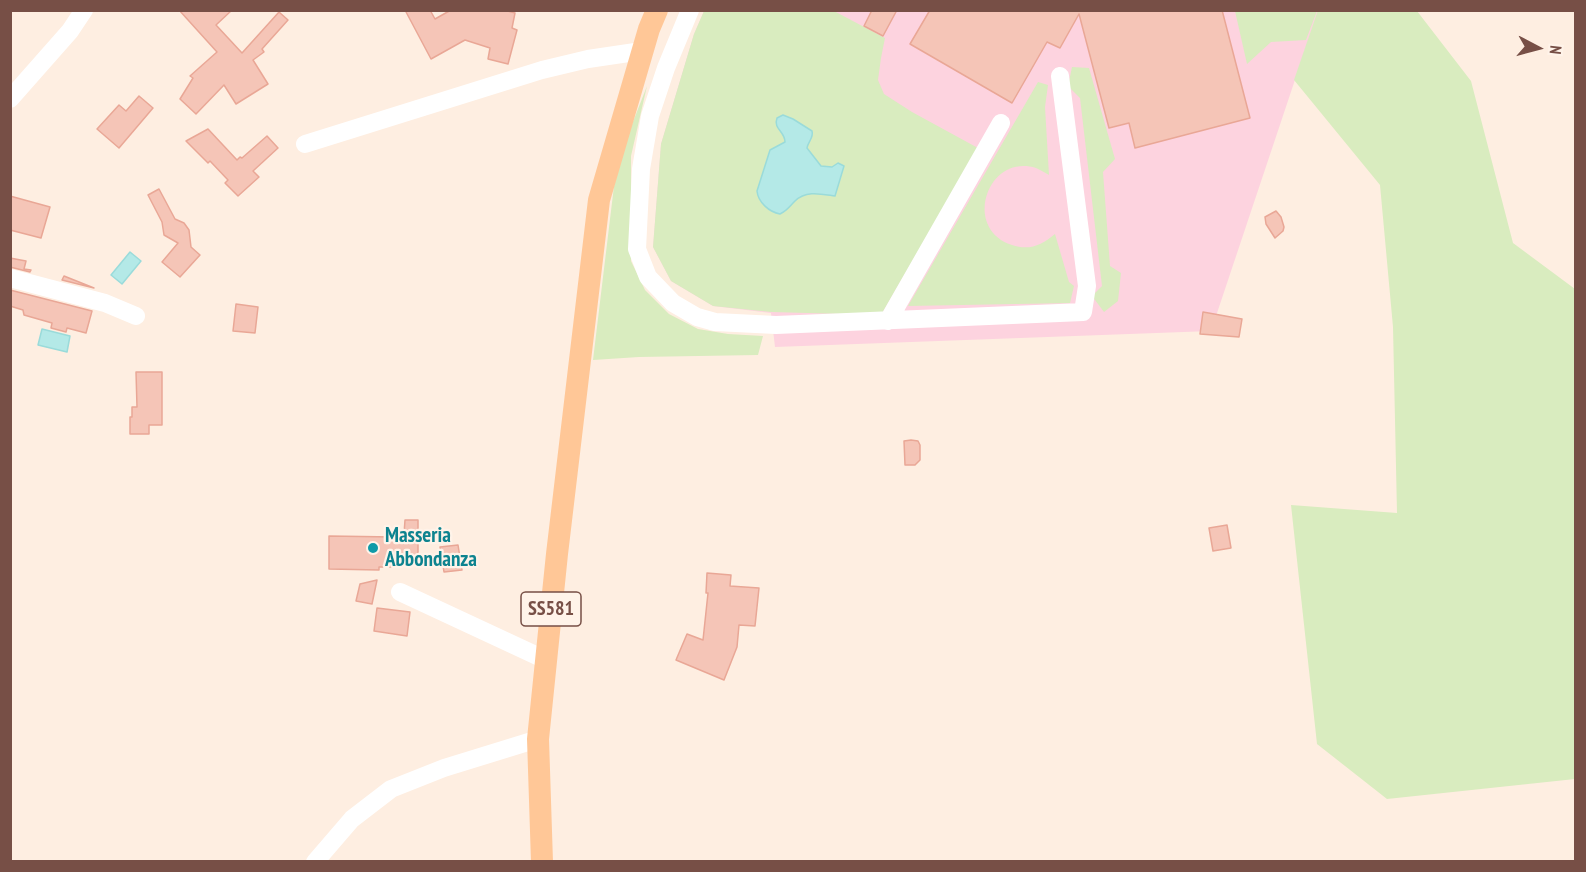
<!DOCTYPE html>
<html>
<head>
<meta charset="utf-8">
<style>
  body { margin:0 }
  #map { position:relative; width:1586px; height:872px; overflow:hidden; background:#feeee1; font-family:"PT Sans Narrow",sans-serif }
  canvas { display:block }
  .frame { position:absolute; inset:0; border:12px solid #774f46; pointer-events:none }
  .north { position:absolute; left:1508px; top:18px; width:60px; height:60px; -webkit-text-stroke:4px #fff3e9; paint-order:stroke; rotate:96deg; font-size:16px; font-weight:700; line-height:24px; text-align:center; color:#774f46 }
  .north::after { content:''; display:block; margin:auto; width:21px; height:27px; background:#774f46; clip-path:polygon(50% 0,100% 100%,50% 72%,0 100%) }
</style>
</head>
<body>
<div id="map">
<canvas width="1586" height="872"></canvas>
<div class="frame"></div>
<div class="north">N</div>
</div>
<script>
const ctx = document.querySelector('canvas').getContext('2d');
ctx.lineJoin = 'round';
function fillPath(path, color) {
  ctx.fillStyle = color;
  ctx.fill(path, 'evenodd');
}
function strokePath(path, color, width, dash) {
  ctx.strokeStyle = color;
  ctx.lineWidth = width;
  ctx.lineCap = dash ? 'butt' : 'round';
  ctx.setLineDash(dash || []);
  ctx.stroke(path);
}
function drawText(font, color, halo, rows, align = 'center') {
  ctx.font = font + ' "PT Sans Narrow",sans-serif';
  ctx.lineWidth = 4.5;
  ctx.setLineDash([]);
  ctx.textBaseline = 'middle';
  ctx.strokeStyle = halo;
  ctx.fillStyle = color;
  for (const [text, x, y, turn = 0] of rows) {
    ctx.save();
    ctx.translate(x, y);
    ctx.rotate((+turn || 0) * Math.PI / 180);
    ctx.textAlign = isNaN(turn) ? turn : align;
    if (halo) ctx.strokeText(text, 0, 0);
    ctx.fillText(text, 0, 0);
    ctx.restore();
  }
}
const medical = new Path2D(`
  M704 11H1318L1211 331 775 347 771 313 713 306 671 281 653 247 661 144 694 34Z`);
const green = new Path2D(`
  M1318 10 1417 11 1471 81 1513 243 1575 289V779L1387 799 1317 744 1291 505 1397 513 1393 327 1380 185 1294 80Z
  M704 11H834L885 38 881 58 878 80 884 94 912 112 978 148 881 315 771 312 713 306 671 281 653 247 661 144 694 34Z
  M1235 11V10L1317 11 1306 40 1271 42 1247 64Z
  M1072 67 1089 68 1115 159 1103 172 1110 266 1121 273 1118 301 1104 312 1092 296 1102 286 1080 98 1068 86Z
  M1038 82 1048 85 1045 107 1049 175C1045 173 1041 170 1036 168 987 153 962 229 1012 245 1029 251 1042 245 1055 234L1069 282 1074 286 1070 303 908 306Z
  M647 86 631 156V261L645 290 669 314 698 329 728 334 763 336 758 355 639 357 593 360 614 186 627 137Z`);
const water = new Path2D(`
  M783 115 793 119 812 131C814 138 808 141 807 148L821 166 832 167 838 163 844 166 835 196C821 194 806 190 795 201 790 206 787 211 780 214 769 212 758 202 757 191L770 150 785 142C785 131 773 129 777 118Z
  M130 252 141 261 122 284 111 275Z
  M42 329 70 336 67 352 38 345Z`);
const building = new Path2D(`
  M179 10H232L216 25 242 53 279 12 288 20 262 49 264 52 253 60 268 84 236 104 224 85 196 114 180 99 193 78 190 76 217 52Z
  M405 10H430L435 19 451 10H504L515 13 512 28 517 30 508 64 488 59 490 48 465 40 431 59Z
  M872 10H897L883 36 864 26Z
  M930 10H1222L1250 118 1135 148 1129 123 1109 128 1079 14 1060 48 1047 42 1012 103 910 44Z
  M139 96 153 108 119 148 97 129 119 105 126 111Z
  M208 129 237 160 240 157 242 158 267 136 278 148 253 171 259 177 238 196 225 183 228 180 210 161 208 163 186 141Z
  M159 189 175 219 184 223 189 230 191 247 200 255 180 277 162 262 178 243 164 235 162 222 148 195Z
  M10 196 50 207 41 238 10 230Z
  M1276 211 1281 217 1284 227 1283 231 1275 238 1266 224 1265 217Z
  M10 258 26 261 24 269 31 270 30 272 10 267Z
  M64 276 94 288 62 280Z
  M10 290 92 311 86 333 67 328 66 332 51 328 52 323 24 315 23 310 10 306Z
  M236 304 258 307 255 333 233 331Z
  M1203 312 1242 319 1239 337 1200 334Z
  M136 372H162V425H149V434H130V417H132V407H137Z
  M911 440 918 441 920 445V460L915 465H905L904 441Z
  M405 520H418V559H393V567H379V570L329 569V536L394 537V534H404Z
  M1227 525 1231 548 1213 551 1209 528Z
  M458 545 462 570 444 572 440 547Z
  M707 573 731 575 730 586 759 588 755 626 739 625 737 647 724 680 676 660 687 634 703 640 708 593H706Z
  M377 580 372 604 356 601 360 584Z
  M377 608 410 612 407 636 374 631Z`);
const minor = new Path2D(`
  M690 10 666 68 650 116 641 169 637 249 648 277 673 303 697 317 715 322 776 325 1083 312 1087 286 1060 76
  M10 99 70 31 84 10
  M305 144 542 70 588 59 642 51
  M10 278 105 303 136 316
  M888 321 1001 123
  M400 592 546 660
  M315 862 352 819 391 789 444 768 538 739`);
const major = new Path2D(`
  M542 862 538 739 557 554 599 200 649 29 657 10`);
const markers = [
  [373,548,6,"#0f9aa8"]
];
const shields = [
  [551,609,60]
];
const shieldNames = [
  ["SS581",551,609]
];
const cultureNames = [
  ["Masseria",385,536],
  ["Abbondanza",385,560]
];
fillPath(medical, '#fdd3df');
fillPath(green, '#d9ecbf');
fillPath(water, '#b4e9e7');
strokePath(water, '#9adbda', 1.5);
fillPath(building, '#f5c5b7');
strokePath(building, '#e9a796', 1.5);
strokePath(minor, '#fff', 18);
strokePath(major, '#ffc797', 22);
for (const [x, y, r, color] of markers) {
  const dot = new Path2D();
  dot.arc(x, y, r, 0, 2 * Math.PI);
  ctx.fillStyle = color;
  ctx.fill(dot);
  strokePath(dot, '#fff3e9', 2);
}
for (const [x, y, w] of shields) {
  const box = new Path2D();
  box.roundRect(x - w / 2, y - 17, w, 34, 4.5);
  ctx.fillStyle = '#fff3e9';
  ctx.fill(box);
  strokePath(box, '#774f46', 1.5);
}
drawText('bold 20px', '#774f46', null, shieldNames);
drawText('bold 21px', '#0d838f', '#fff3e9', cultureNames, 'left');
</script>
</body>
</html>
